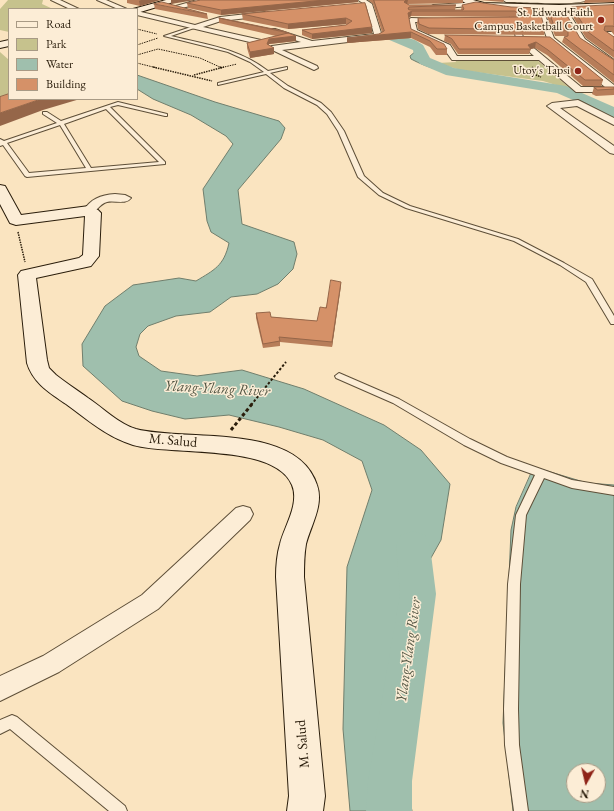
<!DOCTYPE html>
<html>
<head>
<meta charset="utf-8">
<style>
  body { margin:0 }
  #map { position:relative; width:614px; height:811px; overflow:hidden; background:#fae4c0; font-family:"EB Garamond",serif }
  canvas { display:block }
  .legend { position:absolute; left:8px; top:8px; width:130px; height:92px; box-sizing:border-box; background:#fcedd6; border:1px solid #a89a85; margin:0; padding:5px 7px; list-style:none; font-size:12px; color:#2a1d0b }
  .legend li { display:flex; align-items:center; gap:8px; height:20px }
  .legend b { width:20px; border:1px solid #a89a85 }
  .north { position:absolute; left:566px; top:763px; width:40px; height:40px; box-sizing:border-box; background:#fcedd6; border:1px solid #a89a85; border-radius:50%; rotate:188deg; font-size:11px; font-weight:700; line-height:16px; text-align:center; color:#2a1d0b }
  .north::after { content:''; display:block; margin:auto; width:14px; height:18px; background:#8f2418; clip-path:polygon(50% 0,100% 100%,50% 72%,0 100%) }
</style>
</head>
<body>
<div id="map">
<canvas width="614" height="811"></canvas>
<ul class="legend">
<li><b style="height:5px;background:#fcedd6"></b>Road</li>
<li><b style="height:11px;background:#c6c28d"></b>Park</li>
<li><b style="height:11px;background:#9fbfad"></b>Water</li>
<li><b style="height:11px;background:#d59168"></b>Building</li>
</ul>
<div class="north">N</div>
</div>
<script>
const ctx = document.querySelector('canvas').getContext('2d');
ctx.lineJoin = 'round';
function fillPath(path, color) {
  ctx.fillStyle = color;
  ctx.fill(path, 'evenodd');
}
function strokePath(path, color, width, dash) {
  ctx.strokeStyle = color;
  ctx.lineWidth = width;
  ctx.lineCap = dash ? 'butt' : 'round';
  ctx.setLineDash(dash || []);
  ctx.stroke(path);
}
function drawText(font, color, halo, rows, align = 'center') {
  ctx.font = font + ' "EB Garamond",serif';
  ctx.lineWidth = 3;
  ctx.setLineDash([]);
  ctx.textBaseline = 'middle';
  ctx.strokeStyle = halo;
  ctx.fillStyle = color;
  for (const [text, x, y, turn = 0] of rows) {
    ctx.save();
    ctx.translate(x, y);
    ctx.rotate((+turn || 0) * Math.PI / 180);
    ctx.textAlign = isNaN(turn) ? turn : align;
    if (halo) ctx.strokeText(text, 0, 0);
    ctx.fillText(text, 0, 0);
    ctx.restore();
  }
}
const green = new Path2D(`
  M8 0H43L42 4 53 9H9V32L0 30V9Z
  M0 52 9 60V99L0 108Z
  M455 60H537L572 90 543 81 460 70 438 63 456 62Z`);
const water = new Path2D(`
  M398 37 409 41 424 49 420 58C444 76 503 77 533 82 562 86 588 97 614 110V115C587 100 558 88 528 83 489 77 446 78 411 59L410 56 416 51C411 42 400 40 391 38Z
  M137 75 215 102 279 121 285 128 281 139 238 190 242 224 294 242 297 254 293 269 278 284 257 294 231 297 210 312 176 316 148 326 140 334 136 347 139 356 161 371 197 376 242 370 304 389 384 425 421 450 450 484 441 540 413 590 389 670 393 712 412 811H350L343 729 347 567 372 490 362 461 323 440 279 427 229 415 185 419 152 411 122 401 83 366 82 344 105 306 133 285 179 278 196 281C214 270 224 266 229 243L211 232 207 221 203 189 233 144 226 136 191 115 153 99 137 89Z
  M534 467 587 483 614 485V811H513L503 723 511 530 516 507ZM574 771H598V795H574Z`);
const river = new Path2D(`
  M366 0C382 0 383 0 393 14L391 22 396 34 415 40 423 45 430 58 454 68 566 86 614 107V118L557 93 446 75 420 64 414 56 413 50 387 39 379 22 381 14 377 7Z
  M413 531 425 535 430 546 436 594 412 781V811H366L368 781 400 594 396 546 401 535Z`);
const pathFar3 = new Path2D(`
  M137 29 157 34
  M137 45 158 38
  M137 55 158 49 200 58 222 68
  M137 63 157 68
  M220 68 237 64
  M532 68 533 67`);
const pathFar2 = new Path2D(`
  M153 67 212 81
  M220 67 222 68
  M533 67 530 70 531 73 541 77
  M194 75 224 67
  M18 232 25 262`);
const pathFar1 = new Path2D(`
  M251 405 286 362`);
const path = new Path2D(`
  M231 430 252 404`);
const lane = new Path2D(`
  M194 26 197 27 171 36C207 45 238 48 268 71L287 67V69L270 73 288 86 321 103 331 112 344 131 364 176 383 193 410 206 518 239 564 263 592 279 614 316V324H611L586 282 560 265 514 241 406 208 379 195 358 177 338 131 327 114 317 105 284 88 266 74 218 85V83L264 72 250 62 228 52 164 36Z
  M118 102 167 114V116H165L118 105 110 107 165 162V164L27 177 25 176 3 145 0 146V139L4 141 57 123 43 114V112H47L61 121ZM106 109 159 162 91 168 64 124ZM60 125 86 168 29 173 7 143Z
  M339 373 399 399 470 439 507 457 572 480 614 487V495L572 488 544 478 526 515 520 584 518 709 519 745 528 811H514L505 745 504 709 508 584 516 515 535 475 501 463 464 445 393 403 336 378 335 376Z
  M12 715 17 717 125 806 127 811H109L10 729 0 734V720Z`);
const street = new Path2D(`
  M51 0H60L79 9H70Z
  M97 0H106L127 9H118Z
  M197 0H218L172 10 169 8Z
  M358 0H366L372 4 382 36 381 38 282 50 317 66 318 68 314 70 268 48 272 46 301 42 272 33V29H275L312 41 374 34 366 5Z
  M503 0H587C579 6 520 2 506 2Z
  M480 2 483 4 482 5 433 9 430 7 433 5Z
  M137 11 195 25 220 17 265 12 268 14 265 16 221 21 203 27 261 40V44H258L137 15Z
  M512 11 515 13 524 40 581 87H605L548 41 538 13 541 11 569 13 585 39 614 60V66L579 42 565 16 545 15 554 38 614 85V92H576L539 60H452L444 49 411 33 408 20 411 18 442 19 443 20 440 22H415L417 30 450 45 457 56H534L517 41 509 13Z
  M604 32H614V36H604Z
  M578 100 614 118V125L577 106 560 108 614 146V154L610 153 547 106 552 103Z
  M115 194 125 195 131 198C126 205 114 200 107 202 99 204 96 213 89 215L83 211C91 199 100 195 115 194Z
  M243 506 250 508 253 514 250 520 158 609 59 672 0 701V676L43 656 142 595 236 508Z`);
const secondary = new Path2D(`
  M166 0H180L137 13V9H133Z
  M461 0H473L484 3 559 5 614 3V9C587 10 478 17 461 0Z
  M9 40V46L0 48V42Z
  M0 185 5 186 21 215 89 206 98 210 101 213 99 256 91 266 36 278 47 360 49 368 56 375C66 383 77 390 88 398 103 408 119 424 136 429 186 442 297 422 317 485 324 505 311 525 306 544 304 555 304 566 304 577L325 796 323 811H287L289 796 276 577C276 566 277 554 280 544 284 527 300 504 292 485 275 443 171 456 133 445 107 437 88 420 66 404 50 393 33 383 27 363L18 275 21 271 79 258 83 255 85 216 16 225 10 223 0 204Z`);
const wall = new Path2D(`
  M127 0H160L140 6 127 3Z
  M201 0H358V2L221 15 188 8 187 3Z
  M368 0H463V3L407 4 409 5H456L455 10H461L462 5 511 7 545 30 544 35 428 34 418 29 417 23 418 18 514 17 411 16 409 18 411 29 447 49V55H436L430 47 411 38 347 43 379 34 382 32 373 4Z
  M479 0H504L503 2Z
  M585 0H614V2L584 3Z
  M365 3 372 33 312 39 302 35V30L346 25 347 24H346L288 29 243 20 242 14Z
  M154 4 207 14 208 19 155 9Z
  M614 5V35L611 31H605L614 37V58L586 38 570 12 572 7Z
  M549 11 580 38 614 60V83L562 42 564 37H566V36H555L547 17Z
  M219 18 283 31 296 36V41L269 44V45L274 48V54L250 58 247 48V43L276 36 219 23Z
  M445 35 550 37 603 80 601 86H583L547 55 535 48 531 49 529 54H458L451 44 444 41Z
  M594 87H614V95L596 96 592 94Z
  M341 282 332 347 280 342V346L263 348 256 318V313L271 317 317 321Z`);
const shadedWall = new Path2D(`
  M141 0H160L140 6 139 1Z
  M171 0H195L171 4Z
  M325 0H358V2L221 15V10Z
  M406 0H408L407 4 404 7V2Z
  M409 7V12L412 11 411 16 407 19 408 9Z
  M346 18V24L288 29V24Z
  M372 27V33L312 39V34Z
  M411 32V38L347 43V38Z
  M296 36V41L269 44 268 49 274 48V54L250 58V52L267 44 269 39Z
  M536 42 535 48 531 49 528 45Z
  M41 99H80L43 110 0 126V113Z
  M341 282V286L332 347V342Z`);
const building = new Path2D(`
  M201 0H325L221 10 187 3Z
  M374 0H406L404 2 409 5H456L409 7 408 9 410 10H463L464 9 462 5 476 2 511 7 539 8 545 30 429 28 419 24 418 18 518 17 520 15 515 11H412L408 13 411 29 444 44 447 49H437L430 41 411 32 347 38 379 34 384 31Z
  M162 2 207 14 154 4Z
  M365 3 372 27 312 34 302 30 346 25 352 21 346 18 288 24 242 14Z
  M614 5V27L613 26H605L604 30 614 37V51L588 32 572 7Z
  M549 11 565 12 580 38 614 60V75L564 37 568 36V30H556Z
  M219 18 283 31 296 36 269 39 267 44 274 48 250 52 247 43 288 33Z
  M445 35 550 37 603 80H585L548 50 536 42 528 45 531 49H459L452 39Z
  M594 87H614V89L598 90Z
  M9 94V99H41L0 113V97Z
  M331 280 341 282 332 342 279 337 280 341 263 344 256 313 270 312 271 317 317 321 320 307 326 308Z`);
const markers = [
  [601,20,4,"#8f2418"],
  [578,71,4,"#8f2418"]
];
const farPoinames = [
  ["St. Edward Faith",593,13],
  ["Campus Basketball Court",593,27],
  ["Utoy's Tapsi",570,71]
];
const streetNames = [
  ["M. Salud",173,441,5],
  ["M. Salud",303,744,-95]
];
const waterNames = [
  ["Ylang-Ylang River",217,389,3],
  ["Ylang-Ylang River",409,650,-82]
];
fillPath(green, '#c6c28d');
fillPath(water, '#9fbfad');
strokePath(water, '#707e6c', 1);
fillPath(river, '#9fbfad');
strokePath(lane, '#5e4f38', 2);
strokePath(street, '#5e4f38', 2);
strokePath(secondary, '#2a1d0b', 2);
strokePath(pathFar3, '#2a1d0b', 1, [1.5, 1]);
strokePath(pathFar2, '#2a1d0b', 1.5, [1.5, 1]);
strokePath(pathFar1, '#2a1d0b', 2, [2.5, 2]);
strokePath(path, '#2a1d0b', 3, [3.5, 2.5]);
fillPath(lane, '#fcedd6');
fillPath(street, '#fcedd6');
fillPath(secondary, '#fcedd6');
fillPath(wall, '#b77d59');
fillPath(shadedWall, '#956649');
fillPath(building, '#d59168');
strokePath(building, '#956649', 1);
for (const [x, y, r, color] of markers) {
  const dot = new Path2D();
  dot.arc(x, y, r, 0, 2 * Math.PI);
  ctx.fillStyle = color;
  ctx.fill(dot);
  strokePath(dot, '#fcedd6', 1.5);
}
drawText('12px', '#2a1d0b', '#fcedd6', farPoinames, 'right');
drawText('14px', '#2a1d0b', '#fcedd6', streetNames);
drawText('italic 15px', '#535644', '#fcedd6', waterNames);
</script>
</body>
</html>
